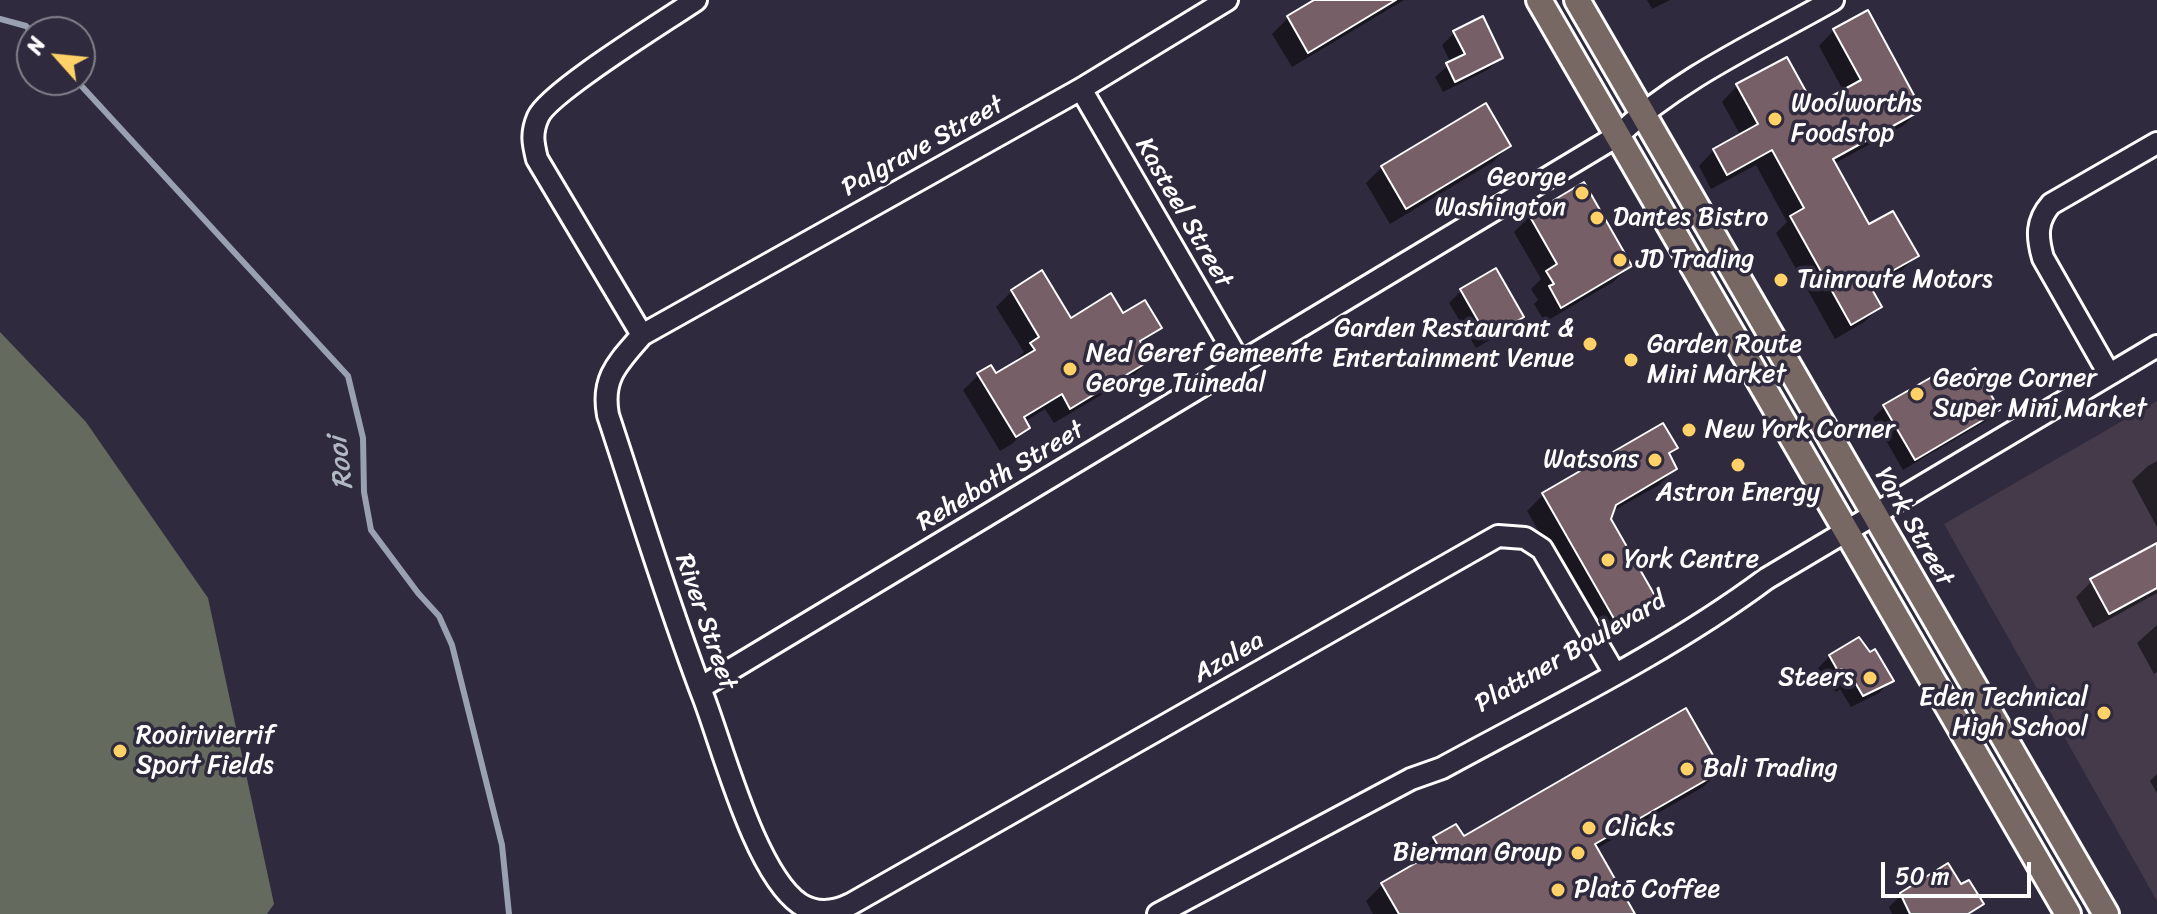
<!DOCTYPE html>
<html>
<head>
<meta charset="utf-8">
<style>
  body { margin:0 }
  #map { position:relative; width:2157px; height:914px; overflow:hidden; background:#2f2a3d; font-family:Sriracha,sans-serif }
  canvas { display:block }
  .north { position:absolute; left:16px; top:16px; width:80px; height:80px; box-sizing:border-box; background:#2f2a3d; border:2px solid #827f8b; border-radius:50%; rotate:297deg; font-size:22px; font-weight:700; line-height:32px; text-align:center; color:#fff }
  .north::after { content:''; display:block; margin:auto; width:28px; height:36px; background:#ffd166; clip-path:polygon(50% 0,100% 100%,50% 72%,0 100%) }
  .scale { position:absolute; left:1881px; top:862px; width:150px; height:36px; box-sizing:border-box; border:4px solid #fff; border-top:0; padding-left:10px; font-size:24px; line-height:28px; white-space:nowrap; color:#fff; -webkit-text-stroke:6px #2f2a3d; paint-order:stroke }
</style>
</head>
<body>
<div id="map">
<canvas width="2157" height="914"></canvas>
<div class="north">N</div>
<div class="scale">50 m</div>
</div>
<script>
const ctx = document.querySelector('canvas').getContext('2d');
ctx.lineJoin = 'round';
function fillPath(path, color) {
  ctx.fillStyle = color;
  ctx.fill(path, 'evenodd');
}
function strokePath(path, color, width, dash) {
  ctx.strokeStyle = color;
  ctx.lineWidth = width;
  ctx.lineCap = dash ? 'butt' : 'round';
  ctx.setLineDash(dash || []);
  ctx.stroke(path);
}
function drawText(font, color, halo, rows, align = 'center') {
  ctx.font = font + ' Sriracha,sans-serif';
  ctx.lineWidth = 7;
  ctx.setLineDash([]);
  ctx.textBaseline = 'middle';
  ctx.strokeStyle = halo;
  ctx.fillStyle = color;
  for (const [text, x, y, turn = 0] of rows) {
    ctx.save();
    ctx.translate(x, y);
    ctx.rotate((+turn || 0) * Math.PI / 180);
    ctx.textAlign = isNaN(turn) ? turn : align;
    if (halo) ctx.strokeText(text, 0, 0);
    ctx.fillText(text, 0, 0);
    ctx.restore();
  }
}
const built = new Path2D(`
  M2157 401V901L1944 524Z`);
const green = new Path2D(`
  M0 332 86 422 208 598 274 904 267 914H0Z`);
const shadow = new Path2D(`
  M1318 0H1404L1292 67 1272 34 1288 18Z
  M1647 0H1670L1652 9Z
  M1834 30 1920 110 1904 125 1834 164 1868 227 1916 256 1900 272 1870 289 1880 307 1864 322 1835 339 1776 233 1787 222 1756 165 1711 189 1699 166 1714 150 1741 136 1722 102 1737 86 1813 109 1844 92 1819 46Z
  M1454 33 1501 57 1489 69 1443 92 1435 77 1451 63 1442 45Z
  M1509 146 1493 162 1390 224 1366 183 1382 167Z
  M1530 216 1630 266 1613 282 1545 322 1534 304 1538 300 1531 289 1541 279 1514 232Z
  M1495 271 1522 316 1510 328 1476 348 1449 303 1461 291Z
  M1012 291 1070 321 1122 316 1159 327 1140 345 1149 360 1133 376 1054 423 1045 409 1024 422 1028 428 1012 444 1000 451 963 390 979 375 996 376 1018 363 1016 360 1024 352 996 307Z
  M1943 372 1950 385 1997 410 1986 421 1903 470 1873 418 1884 407Z
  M1675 448 1668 456 1675 468 1659 485 1611 512 1609 519 1656 600 1640 617 1601 639 1527 511 1543 495Z
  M2157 461V527L2132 481 2148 466Z
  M2157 545V593L2093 628 2076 597 2092 581Z
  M2157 625V672L2154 674 2137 643Z
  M1830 656 1891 680 1879 693 1851 707 1840 689 1836 692 1818 668Z
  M1720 771 1703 787 1596 849 1633 914H1373L1366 901 1382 885 1422 862 1418 855 1434 839 1456 826 1463 839Z
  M2157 774V793L2150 781Z
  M1961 887 1981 904 1971 914H1892L1889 907 1901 895Z`);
const stream = new Path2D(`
  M0 19 26 26 32 32
  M76 80 348 376 363 438 364 492 371 530 418 593 439 616 452 645 502 845 509 914`);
const building = new Path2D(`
  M1314 0H1396L1308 53 1287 16Z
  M1868 10 1922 110 1833 159 1869 224 1893 211 1919 256 1869 284 1882 307 1851 325 1790 216 1804 208 1772 150 1727 175 1713 149 1758 124 1736 84 1787 57 1814 106 1861 80 1833 29Z
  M1483 16 1503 58 1455 82 1446 63 1465 54 1453 31Z
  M1486 103 1511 146 1406 209 1381 166Z
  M1584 182 1632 266 1561 308 1549 286 1554 284 1546 271 1557 264 1529 215Z
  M1496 268 1524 317 1488 338 1460 289Z
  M1042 270 1071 318 1111 293 1123 313 1145 300 1162 328 1140 341 1151 360 1070 409 1062 394 1024 417 1030 428 1016 437 977 373 991 365 996 373 1035 350 1030 343 1039 337 1011 290Z
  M1975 368 2000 410 1915 460 1883 405 1944 370 1951 383Z
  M1663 423 1678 448 1669 453 1677 469 1616 505 1611 519 1658 601 1617 624 1542 493Z
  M2157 543V588L2109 614 2090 579Z
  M1859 637 1870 652 1875 649 1894 681 1863 696 1853 679 1849 681 1842 669 1838 671 1829 655Z
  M1686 708 1722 771 1595 844 1635 914H1399L1381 883 1440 849 1433 837 1456 824 1464 836Z
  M1948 863 1961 884 1969 880 1984 904 1968 914H1910L1900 893Z`);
const minor = new Path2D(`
  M1227 0 1081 89 642 335C619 362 601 377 608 415 639 509 668 604 703 696 723 748 755 873 800 904 816 914 835 912 851 904L1498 536 1525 538 1542 549 1615 674
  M1081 89 1240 363
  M642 335 537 159C533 143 531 133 538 117 549 92 667 20 696 0
  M2109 374 2043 258C2037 237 2036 221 2051 204L2157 143
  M700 688 1617 136C1679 78 1759 42 1833 0
  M1158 914 1411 779 1442 768C1550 709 1668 652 1766 579L2157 346`);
const major = new Path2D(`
  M1539 0 2068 914
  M1577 0 2106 914`);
const markers = [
  [1775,119,8,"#ffd166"],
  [1582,193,8,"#ffd166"],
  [1597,218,8,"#ffd166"],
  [1620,260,8,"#ffd166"],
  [1781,280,8,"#ffd166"],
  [1590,344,8,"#ffd166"],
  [1631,360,8,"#ffd166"],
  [1070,369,8,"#ffd166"],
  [1917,394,8,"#ffd166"],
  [1689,430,8,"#ffd166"],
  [1655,460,8,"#ffd166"],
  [1738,465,8,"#ffd166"],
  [1608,560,8,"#ffd166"],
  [1870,678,8,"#ffd166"],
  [2104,713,8,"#ffd166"],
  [120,751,8,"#ffd166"],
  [1687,769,8,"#ffd166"],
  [1589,828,8,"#ffd166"],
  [1578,853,8,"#ffd166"],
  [1558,890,8,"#ffd166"]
];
const poiNames = [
  ["Woolworths",1791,104],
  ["Foodstop",1791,134],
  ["George",1566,178,"right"],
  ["Washington",1566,208,"right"],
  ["Dantes Bistro",1613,218],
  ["JD Trading",1636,260],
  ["Tuinroute Motors",1797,280],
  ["Garden Restaurant &",1574,329,"right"],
  ["Entertainment Venue",1574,359,"right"],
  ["Garden Route",1647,345],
  ["Mini Market",1647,375],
  ["Ned Geref Gemeente",1086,354],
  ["George Tuinedal",1086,384],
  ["George Corner",1933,379],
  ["Super Mini Market",1933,409],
  ["New York Corner",1705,430],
  ["Watsons",1639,460,"right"],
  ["Astron Energy",1738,493,"center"],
  ["York Centre",1624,560],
  ["Steers",1854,678,"right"],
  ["Eden Technical",2088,698,"right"],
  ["High School",2088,728,"right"],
  ["Rooirivierrif",136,736],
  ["Sport Fields",136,766],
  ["Bali Trading",1703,769],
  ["Clicks",1605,828],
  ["Bierman Group",1562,853,"right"],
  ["Platō Coffee",1574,890]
];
const streetNames = [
  ["Palgrave Street",923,147,-29],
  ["Kasteel Street",1183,213,60],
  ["Reheboth Street",1001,477,-31],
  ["York Street",1913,527,60],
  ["River Street",705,622,71],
  ["Plattner Boulevard",1571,653,-30],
  ["Azalea",1229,658,-30]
];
const waterNames = [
  ["Rooi",342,463,-97]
];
fillPath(built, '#453a4a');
fillPath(green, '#646b5e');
fillPath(shadow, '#0007');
strokePath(stream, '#98a0b1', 6);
fillPath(building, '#775f68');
strokePath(building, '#fff', 2);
strokePath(minor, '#fff', 26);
strokePath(major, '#fff', 30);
strokePath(minor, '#2f2a3d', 20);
strokePath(major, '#776864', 24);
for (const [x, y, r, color] of markers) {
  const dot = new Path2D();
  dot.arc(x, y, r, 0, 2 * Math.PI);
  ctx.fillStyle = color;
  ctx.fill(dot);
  strokePath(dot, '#2f2a3d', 3);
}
drawText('26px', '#fff', '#2f2a3d', poiNames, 'left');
drawText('26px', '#fff', '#2f2a3d', streetNames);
drawText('italic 28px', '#b2b8c4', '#2f2a3d', waterNames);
</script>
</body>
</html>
